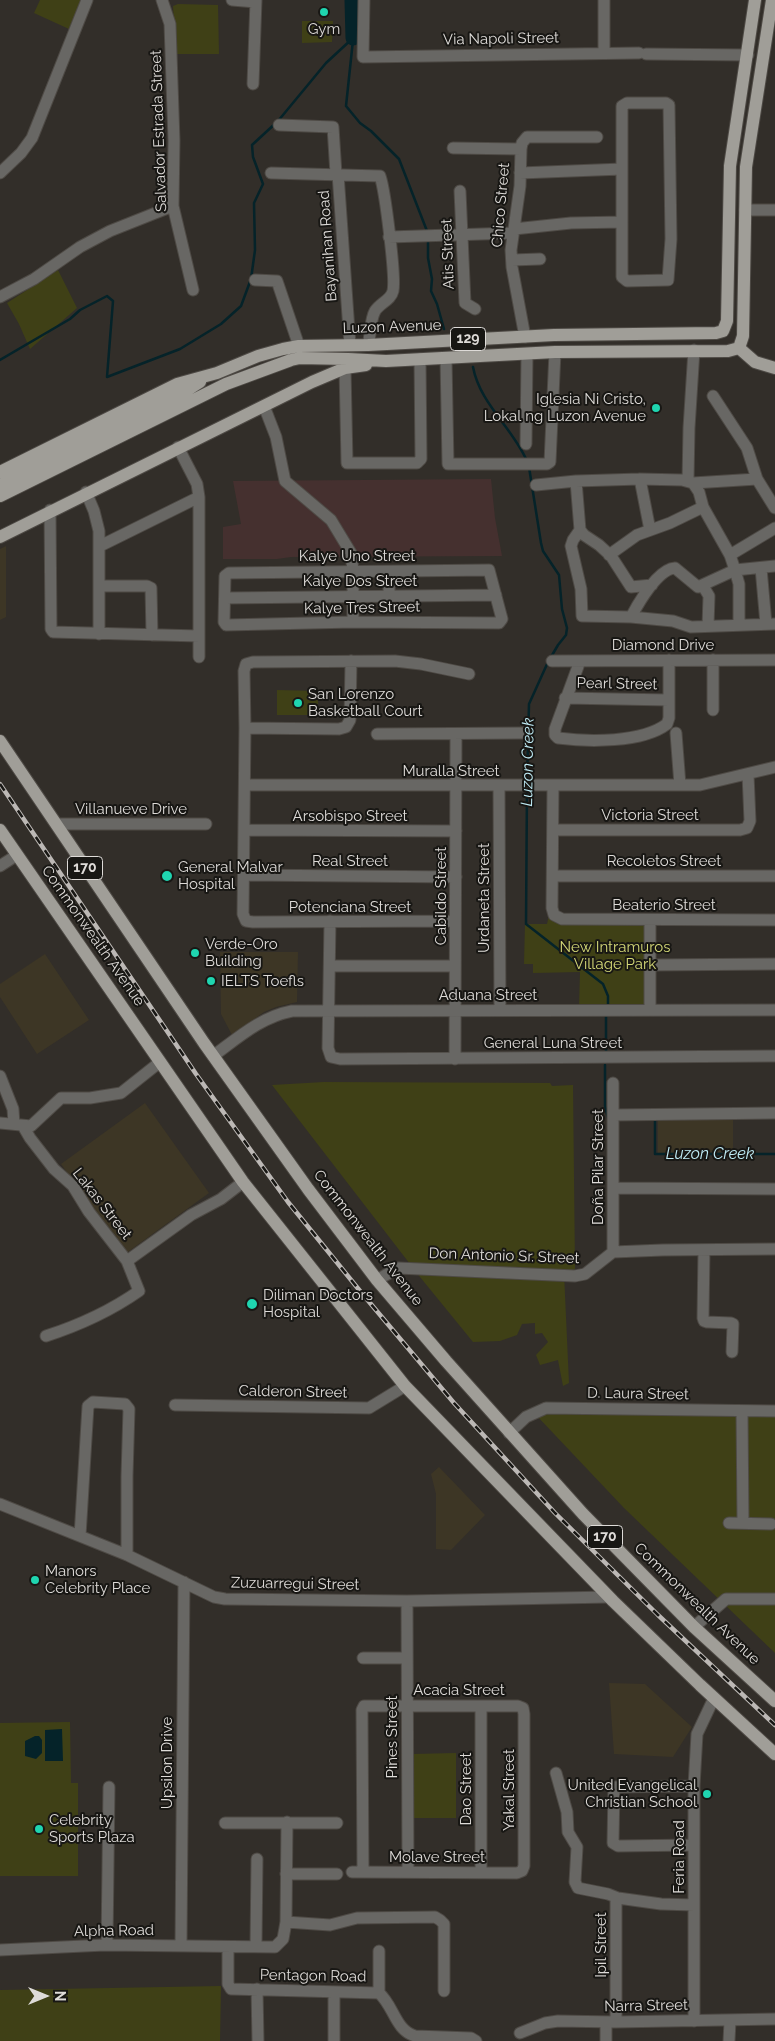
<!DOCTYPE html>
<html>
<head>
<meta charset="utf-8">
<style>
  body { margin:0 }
  #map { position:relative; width:775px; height:2041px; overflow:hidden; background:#322e29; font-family:Raleway,sans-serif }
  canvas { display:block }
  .north { position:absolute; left:20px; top:1971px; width:50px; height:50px; -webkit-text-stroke:4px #181714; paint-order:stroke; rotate:90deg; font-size:14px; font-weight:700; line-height:20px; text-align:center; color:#dedbd8 }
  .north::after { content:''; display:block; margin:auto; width:18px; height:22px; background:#dedbd8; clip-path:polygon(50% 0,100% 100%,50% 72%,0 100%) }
</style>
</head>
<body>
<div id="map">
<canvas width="775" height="2041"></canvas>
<div class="north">N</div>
</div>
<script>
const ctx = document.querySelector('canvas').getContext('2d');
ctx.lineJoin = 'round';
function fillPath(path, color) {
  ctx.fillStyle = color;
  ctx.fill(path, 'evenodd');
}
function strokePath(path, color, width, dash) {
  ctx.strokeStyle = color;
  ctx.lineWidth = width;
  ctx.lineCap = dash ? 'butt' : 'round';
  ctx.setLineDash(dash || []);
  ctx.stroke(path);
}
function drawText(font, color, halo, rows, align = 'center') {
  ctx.font = font + ' Raleway,sans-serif';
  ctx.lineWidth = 4;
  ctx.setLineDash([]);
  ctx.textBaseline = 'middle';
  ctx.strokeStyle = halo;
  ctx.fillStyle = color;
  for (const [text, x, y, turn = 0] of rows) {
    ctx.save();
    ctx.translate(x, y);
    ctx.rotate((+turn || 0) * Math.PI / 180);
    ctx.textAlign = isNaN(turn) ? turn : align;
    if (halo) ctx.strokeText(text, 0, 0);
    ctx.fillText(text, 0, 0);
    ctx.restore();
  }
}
const commercial = new Path2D(`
  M6 546V617L0 620V549Z
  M220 952H298L297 1002 276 1007 264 1012 232 1035 221 1014Z
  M45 954 89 1020 37 1054 0 997V984Z
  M145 1103 209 1193 125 1254 61 1164Z
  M733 1116V1152L658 1153V1117Z
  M439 1467 485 1515 451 1550 436 1549V1494L431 1474Z
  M609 1683 645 1684 692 1727 673 1757 614 1754Z`);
const industrial = new Path2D(`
  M491 479 495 518 502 556 291 557 277 559H223V527L241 524 233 481Z`);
const green = new Path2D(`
  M40 0H81L69 29 34 13Z
  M178 4 218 5 219 54H176L173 6Z
  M302 21H333L332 42 302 43Z
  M58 270 77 308 30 349 19 324 7 303Z
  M277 690 318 691V715H277Z
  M549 915 647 924 648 1007 579 1008 580 972 533 973V964H524L525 924H547Z
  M324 1082 550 1083 552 1086 573 1085 575 1269 564 1273 569 1383 563 1386 558 1360 540 1365 536 1355 548 1342 542 1333 535 1334V1323L522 1324 517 1335 500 1341 473 1342 420 1277 272 1085Z
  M545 1410 775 1413V1653L624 1508 537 1416Z
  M70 1722 71 1783H78V1876H0V1723Z
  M456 1753V1818H413V1754Z
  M221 1986 220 2041H0V1990Z`);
const water = new Path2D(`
  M62 1729 63 1761H45V1730Z
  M35 1736H39L42 1740V1753L36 1759 25 1756V1741Z`);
const stream = new Path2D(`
  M353 40 346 106 360 123 371 131 399 159 427 231
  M428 239V258L432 279 431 291 437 304 444 329
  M0 360 70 319 80 310 107 296 113 301 107 377 180 349 221 324 241 306 251 279 255 250 254 203 263 184 253 157 252 145 278 121 326 63 353 38
  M473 367C480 404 512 427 527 461
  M529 467 541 543 543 551 559 575 562 609 567 628 566 635 558 645 551 657
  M527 782 529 704 548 662
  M527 787 526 924 603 984 608 996V1005
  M606 1016V1052
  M605 1065V1106L608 1118
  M655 1118V1154H775`);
const river = new Path2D(`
  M352 0 353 38`);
const minor = new Path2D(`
  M162 0 170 24 174 141 173 206 193 290
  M232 0 256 2
  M364 0 363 57 639 53
  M604 0V53
  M646 54 748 55
  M253 84 256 0
  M627 103H666L669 105 671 239 668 280 627 281 622 277V106Z
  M279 125 333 127 336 174
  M453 148 521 149
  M0 173 21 153 32 138 87 0
  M271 173 380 176C385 190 396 277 393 291 391 300 380 303 375 311 370 320 371 334 368 345
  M520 173 622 169
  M338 174 350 345
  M460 191 465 303 475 309
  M745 210H775
  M514 229 571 223 622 222
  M389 237 513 233
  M512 260 540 259
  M255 280 277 281 299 346
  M0 297 34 279 80 247 110 231 173 206
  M525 337 512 267 511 250 520 186 521 149 522 143 527 137H597
  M446 358 448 464H547L550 462 555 352
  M345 368 347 463H417L421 459 420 359
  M713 396 747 448 757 479 775 508
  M264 406 276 437 285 481 331 520 351 553 353 571V622
  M526 444 527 354
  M178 447 197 484 199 497V657
  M640 479 650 530
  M576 481 580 530 584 535 599 545 611 556 631 587 652 585
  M688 481 689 428 694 350
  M693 483 757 479
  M536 485 576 481 640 479 682 480 693 483 699 492 703 507 730 555 735 570 739 584V625
  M86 492 94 511 99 531V634
  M50 510 51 629 53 632 199 636
  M580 530 573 540 571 546 581 589 582 616 631 617 673 621 691 627 775 624
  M100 546 199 497
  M609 555 637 535 670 523 703 507
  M730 555 775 528
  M761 568 766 624
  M489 570 502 619 499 623 353 622 226 625 224 622 225 576 229 573Z
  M389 572V596
  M99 586H147L151 588 152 635
  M703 586 709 596 708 626
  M225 598 496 595
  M631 617C639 602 658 569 675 568L698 587 735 570 775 566
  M552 661 775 660
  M580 661 555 729V735L558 738C588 742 642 743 667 724L669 718V660
  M565 698 669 700
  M713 710V660
  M245 728 339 729 346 727 350 720 351 661
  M676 733 680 785
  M377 734 525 733
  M245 785H700L775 767
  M553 785 552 908 554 915 562 919 775 920
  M499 786 500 1010
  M56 824H206
  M245 830 456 831
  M553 830H740L747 828 750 821 748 774
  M0 866 17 855
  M245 875 456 877
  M553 876H775
  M330 921 328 1048 331 1057 340 1059 775 1056
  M455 921 253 922 246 921 243 914 245 728 244 671 246 664 253 662 395 661 421 664 469 674
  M650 921V1010
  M650 965 775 964
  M330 966H455
  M213 1056C239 1037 261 1017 292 1011L775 1010
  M455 1059 456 734
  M0 1076 13 1109 14 1124
  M613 1083V1252
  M613 1115 775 1113
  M0 1123 31 1126 61 1098H90L121 1093 160 1062
  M23 1126 30 1138 54 1169 73 1186 89 1212 127 1261 139 1291C109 1312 80 1325 46 1336
  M613 1188 775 1189
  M704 1250 703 1318 704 1321 707 1322 731 1323 733 1324 732 1352
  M127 1261 191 1215 221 1199 243 1182
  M377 1280 398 1268 575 1276 585 1274 613 1252 663 1250 775 1249
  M175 1405 369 1408 405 1386
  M742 1411 743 1523
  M509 1433 526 1417 546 1408 775 1411
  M0 1504 127 1555 214 1597 225 1599 407 1601 609 1597
  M729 1523 771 1524
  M80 1536 88 1406 93 1402 125 1404 129 1409 127 1476V1555
  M407 1601 408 1872
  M694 1627 726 1599H775
  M363 1658H407
  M556 1773 567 1812 568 1832 577 1847 575 1882 578 1888 608 1894 618 1898 661 1904 694 1905
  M225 1823H337
  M694 1845 618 1846 613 1843 614 1787 694 1786
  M352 1872 517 1873 522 1871 524 1866V1714L523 1708 518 1706H364L362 1710 363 1872
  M481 1873V1706
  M286 1874H337
  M286 1922 330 1925 357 1918 435 1917 440 1920 444 1924V1991
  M107 1945 109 1787
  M181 1945 184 1582
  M256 1946 257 1859
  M228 1947V1984L231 1989 379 1993C394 2006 395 2030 415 2036L471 2038 476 2041
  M0 1950 105 1945 275 1947 283 1939 286 1922 287 1822
  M379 1951V1993
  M257 1989 258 2041
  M334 1992V2041
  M694 2021V1786L697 1734 714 1698
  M606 2022V2041
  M616 2022V1902L618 1898
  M520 2033 545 2023 558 2021 616 2022 775 2019
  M729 2041 730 2021`);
const major = new Path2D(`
  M739 348 743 336 746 167 772 0
  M739 348 755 362 775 368
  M0 472 177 384 217 373 258 356 283 349 299 346 368 345 554 335 716 333 723 331 727 321 730 166 755 0
  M0 485 181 394 200 382
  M0 496 226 384 291 360 300 358 348 359 386 361 555 352 728 351 739 348
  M0 537 312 382 345 368 366 365
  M0 741 204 1043 308 1189 377 1280 446 1361 583 1514 694 1627 775 1701
  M0 830 243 1182 405 1386 613 1601 700 1685 775 1754`);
const rail = new Path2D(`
  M0 784 196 1074 288 1202 360 1291 454 1403 555 1513 658 1615 775 1725`);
const markers = [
  [324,12,5,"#1fd5b0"],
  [656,408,5,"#1fd5b0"],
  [298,703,5,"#1fd5b0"],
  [167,876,6,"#1fd5b0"],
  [195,953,5,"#1fd5b0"],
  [211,981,5,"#1fd5b0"],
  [252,1304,6,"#1fd5b0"],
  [35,1580,5,"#1fd5b0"],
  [707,1794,5,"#1fd5b0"],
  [39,1829,5,"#1fd5b0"]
];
const shields = [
  [468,339,35],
  [85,868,35],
  [605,1537,35]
];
const shieldNames = [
  ["129",468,339],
  ["170",85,868],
  ["170",605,1537]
];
const poiNames = [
  ["Gym",324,29,"center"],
  ["Iglesia Ni Cristo,",646,399,"right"],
  ["Lokal ng Luzon Avenue",646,416,"right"],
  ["San Lorenzo",308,694],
  ["Basketball Court",308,711],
  ["General Malvar",178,867],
  ["Hospital",178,884],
  ["Verde-Oro",205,944],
  ["Building",205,961],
  ["IELTS Toefls",221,981],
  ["Diliman Doctors",263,1295],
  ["Hospital",263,1312],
  ["Manors",45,1571],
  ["Celebrity Place",45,1588],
  ["United Evangelical",697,1785,"right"],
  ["Christian School",697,1802,"right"],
  ["Celebrity",49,1820],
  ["Sports Plaza",49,1837]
];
const streetNames = [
  ["Via Napoli Street",501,39,-1],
  ["Salvador Estrada Street",159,131,-92],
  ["Chico Street",501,205,-85],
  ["Bayanihan Road",328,246,-94],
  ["Atis Street",448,254,-92],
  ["Luzon Avenue",392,327,-2],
  ["Kalye Uno Street",357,556],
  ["Kalye Dos Street",360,581],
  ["Kalye Tres Street",362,608,-1],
  ["Diamond Drive",663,645],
  ["Pearl Street",617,684,1],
  ["Muralla Street",451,771],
  ["Villanueve Drive",131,809],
  ["Victoria Street",650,815],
  ["Arsobispo Street",350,816],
  ["Real Street",350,861],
  ["Recoletos Street",664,861],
  ["Cabildo Street",441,896,-90],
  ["Urdaneta Street",484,898,-90],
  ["Beaterio Street",664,905],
  ["Potenciana Street",350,907],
  ["Commonwealth Avenue",93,936,55],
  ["Aduana Street",488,995],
  ["General Luna Street",553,1043],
  ["Doña Pilar Street",598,1167,-90],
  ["Lakas Street",102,1204,52],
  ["Commonwealth Avenue",368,1238,52],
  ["Don Antonio Sr. Street",504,1256,2],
  ["Calderon Street",293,1392,1],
  ["D. Laura Street",638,1394,1],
  ["Zuzuarregui Street",295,1584,1],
  ["Commonwealth Avenue",697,1604,44],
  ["Acacia Street",459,1690],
  ["Pines Street",392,1737,-90],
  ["Upsilon Drive",167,1763,-90],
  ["Dao Street",466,1789,-90],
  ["Yakal Street",509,1790,-90],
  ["Molave Street",437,1857],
  ["Feria Road",679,1857,-90],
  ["Alpha Road",114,1931,-1],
  ["Ipil Street",601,1945,-90],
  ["Pentagon Road",313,1976,1],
  ["Narra Street",646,2006,-1]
];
const parkNames = [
  ["New Intramuros",615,947],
  ["Village Park",615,964]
];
const waterNames = [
  ["Luzon Creek",528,762,-89],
  ["Luzon Creek",710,1154]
];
fillPath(commercial, '#3d3625');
fillPath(industrial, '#45302f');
fillPath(green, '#3f4016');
fillPath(water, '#052329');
strokePath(stream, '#052329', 2.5);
strokePath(river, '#052329', 15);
strokePath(minor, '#4e4a45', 13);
strokePath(major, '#4e4a45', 14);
strokePath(minor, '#686764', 11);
strokePath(major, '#a09e98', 12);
strokePath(rail, '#bcb8b5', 4.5);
strokePath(rail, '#181714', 2.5, [8]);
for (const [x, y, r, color] of markers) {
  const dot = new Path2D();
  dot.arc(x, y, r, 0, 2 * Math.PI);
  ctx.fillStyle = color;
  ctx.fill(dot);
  strokePath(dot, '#181714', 2);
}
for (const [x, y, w] of shields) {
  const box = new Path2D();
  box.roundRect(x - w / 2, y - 11.5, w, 23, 4);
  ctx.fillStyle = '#181714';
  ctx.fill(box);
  strokePath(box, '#dedbd8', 1);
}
drawText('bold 14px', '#dedbd8', null, shieldNames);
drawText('15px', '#dedbd8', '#181714', poiNames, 'left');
drawText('15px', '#dedbd8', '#181714', streetNames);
drawText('15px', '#d4d877', '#181714', parkNames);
drawText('italic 16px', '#c0edf7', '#181714', waterNames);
</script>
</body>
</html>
